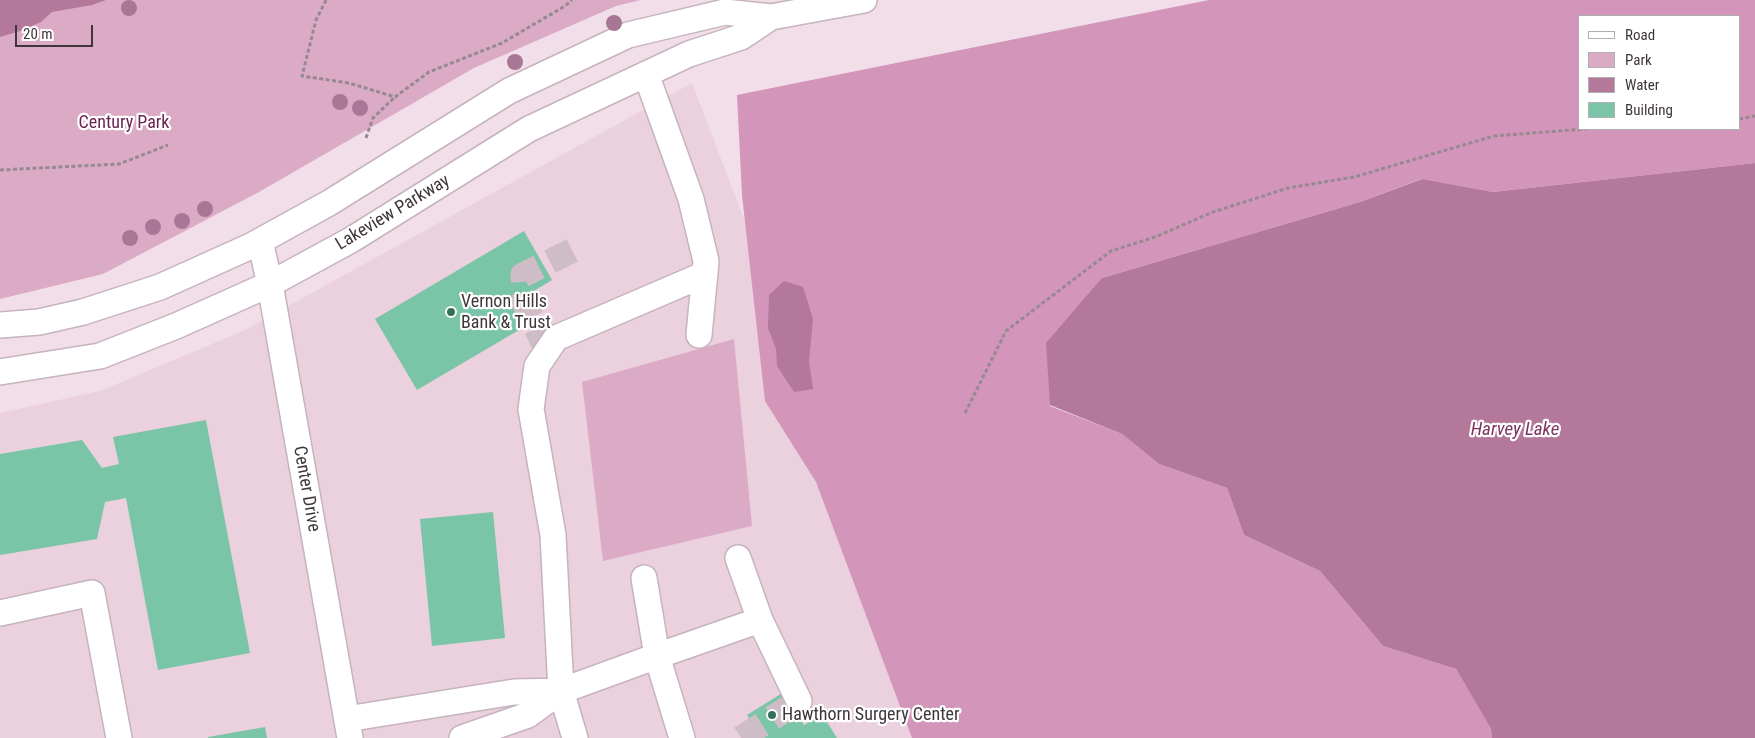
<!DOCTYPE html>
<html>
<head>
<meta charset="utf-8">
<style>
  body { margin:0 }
  #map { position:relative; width:1755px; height:738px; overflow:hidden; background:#f2dee9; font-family:"Roboto Condensed",sans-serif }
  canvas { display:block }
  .legend { position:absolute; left:1578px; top:15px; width:162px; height:115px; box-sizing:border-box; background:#fff; border:1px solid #b2afb0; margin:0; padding:6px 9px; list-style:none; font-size:15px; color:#3e363a }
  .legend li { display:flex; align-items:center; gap:10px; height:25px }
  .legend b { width:25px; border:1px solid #b2afb0 }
  .scale { position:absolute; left:15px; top:25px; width:78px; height:22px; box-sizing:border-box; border:2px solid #3e363a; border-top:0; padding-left:6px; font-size:15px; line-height:18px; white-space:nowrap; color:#3e363a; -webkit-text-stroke:4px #fff; paint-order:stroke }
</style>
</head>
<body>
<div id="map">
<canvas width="1755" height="738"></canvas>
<ul class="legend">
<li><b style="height:6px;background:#fff"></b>Road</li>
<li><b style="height:14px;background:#dbabc6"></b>Park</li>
<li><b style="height:14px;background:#b3789a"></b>Water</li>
<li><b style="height:14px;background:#7ac5a7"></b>Building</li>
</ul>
<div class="scale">20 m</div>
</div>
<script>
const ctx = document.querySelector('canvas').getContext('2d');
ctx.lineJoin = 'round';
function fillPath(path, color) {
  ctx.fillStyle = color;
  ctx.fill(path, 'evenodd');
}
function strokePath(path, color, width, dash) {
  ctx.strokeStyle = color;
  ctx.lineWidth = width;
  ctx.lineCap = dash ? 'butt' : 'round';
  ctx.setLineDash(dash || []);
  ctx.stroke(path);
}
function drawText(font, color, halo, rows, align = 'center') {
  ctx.font = font + ' "Roboto Condensed",sans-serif';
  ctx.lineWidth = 4.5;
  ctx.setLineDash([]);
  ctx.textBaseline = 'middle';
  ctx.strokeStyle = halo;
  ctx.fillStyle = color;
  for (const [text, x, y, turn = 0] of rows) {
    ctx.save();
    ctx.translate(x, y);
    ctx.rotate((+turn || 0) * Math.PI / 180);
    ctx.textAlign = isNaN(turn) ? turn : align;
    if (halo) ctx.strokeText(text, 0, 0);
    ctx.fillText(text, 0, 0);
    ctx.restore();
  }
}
const built = new Path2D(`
  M692 83 942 738H0V413L100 391 243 331Z`);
const green = new Path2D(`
  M0 0H641L616 6 474 68 259 192 103 274 0 299Z
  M734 339 752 526 603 561 582 382Z`);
const forest = new Path2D(`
  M1209 0H1755V163L1493 192 1421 179 1360 202 1102 278 1050 406 1122 434 1159 464 1227 488 1244 535 1320 571 1383 646 1456 669 1491 729 1492 738H912L816 482 765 401 742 195 737 95ZM1579 16H1739V129H1579Z`);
const water = new Path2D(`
  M0 0H106L92 5 52 12 41 22 20 31 0 37Z
  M1755 163V738H1492L1491 729 1456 669 1383 646 1320 571 1244 535 1227 488 1159 464 1122 434 1050 405 1046 343 1102 278 1360 202 1422 179 1493 192Z
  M784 281 803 287 813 319 809 362 813 389 794 392 777 366 776 349 768 328 769 295Z`);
const building = new Path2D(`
  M524 231 552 280 511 305 524 327 417 390 375 319Z
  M206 420 250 653 158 670 126 498 105 502 97 539 0 555V454L82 440 102 468 119 464 113 437Z
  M493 512 505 638 432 646 420 519Z
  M784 692 804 725 822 714 837 738H761L747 715Z
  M265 727 267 738H208V737Z`);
const minorTunnel = new Path2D(`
  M547 351 525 304 523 275 581 246
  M741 738 799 701`);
const path = new Path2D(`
  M326 0 316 20 302 76 349 83 395 97 429 72 502 43 565 6 572 0
  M1739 119 1755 116
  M366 138 373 118 395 97
  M0 170 119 164 168 145
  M965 413 1006 331 1111 251 1155 237 1213 212 1288 188 1354 177 1494 136 1586 129`);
const minor = new Path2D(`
  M646 74 691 199 706 261 699 335
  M260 241 270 284 350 738
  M0 325 39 322 83 312 160 287 251 246 329 203 509 91 628 35 725 12 771 17 864 0
  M0 372 100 356 176 326 270 284 351 240 529 129 689 54 741 37 771 17
  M738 558 760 620 799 701
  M644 578 657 656 760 620
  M0 613 92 593 119 738
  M347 719 514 692 561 691
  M462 738 528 715 561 691 657 656 682 738
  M575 738 561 691 553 535 531 409 537 366 556 338 705 274`);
const trees = [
  [129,8],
  [614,23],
  [515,62],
  [340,102],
  [360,108],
  [205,209],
  [182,221],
  [153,227],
  [130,238]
];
const markers = [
  [451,312,5,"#35705a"],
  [772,715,5,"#35705a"]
];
const parkNames = [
  ["Century Park",124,123]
];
const streetNames = [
  ["Lakeview Parkway",393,213,-31],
  ["Center Drive",306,489,80]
];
const poiNames = [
  ["Vernon Hills",461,302],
  ["Bank & Trust",461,323],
  ["Hawthorn Surgery Center",782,715]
];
const waterNames = [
  ["Harvey Lake",1515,430]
];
fillPath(built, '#ebd0de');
fillPath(green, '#dbabc6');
fillPath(forest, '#d395b9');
fillPath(water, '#b3789a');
fillPath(building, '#7ac5a7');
strokePath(minorTunnel, '#cebcc6', 25, [25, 12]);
strokePath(minor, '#c5b3bd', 28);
strokePath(path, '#978991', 3, [4, 2.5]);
strokePath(minor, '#fff', 25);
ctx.fillStyle = '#a87796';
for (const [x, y] of trees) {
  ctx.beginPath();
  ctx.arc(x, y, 8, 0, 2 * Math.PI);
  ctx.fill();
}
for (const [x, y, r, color] of markers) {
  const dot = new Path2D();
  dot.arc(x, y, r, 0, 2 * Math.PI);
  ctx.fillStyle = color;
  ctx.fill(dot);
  strokePath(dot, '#fff', 2);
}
drawText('18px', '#6b2352', '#fff', parkNames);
drawText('18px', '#3e363a', '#fff', streetNames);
drawText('18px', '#3e363a', '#fff', poiNames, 'left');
drawText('italic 19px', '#7d3462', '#fff', waterNames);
</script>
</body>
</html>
